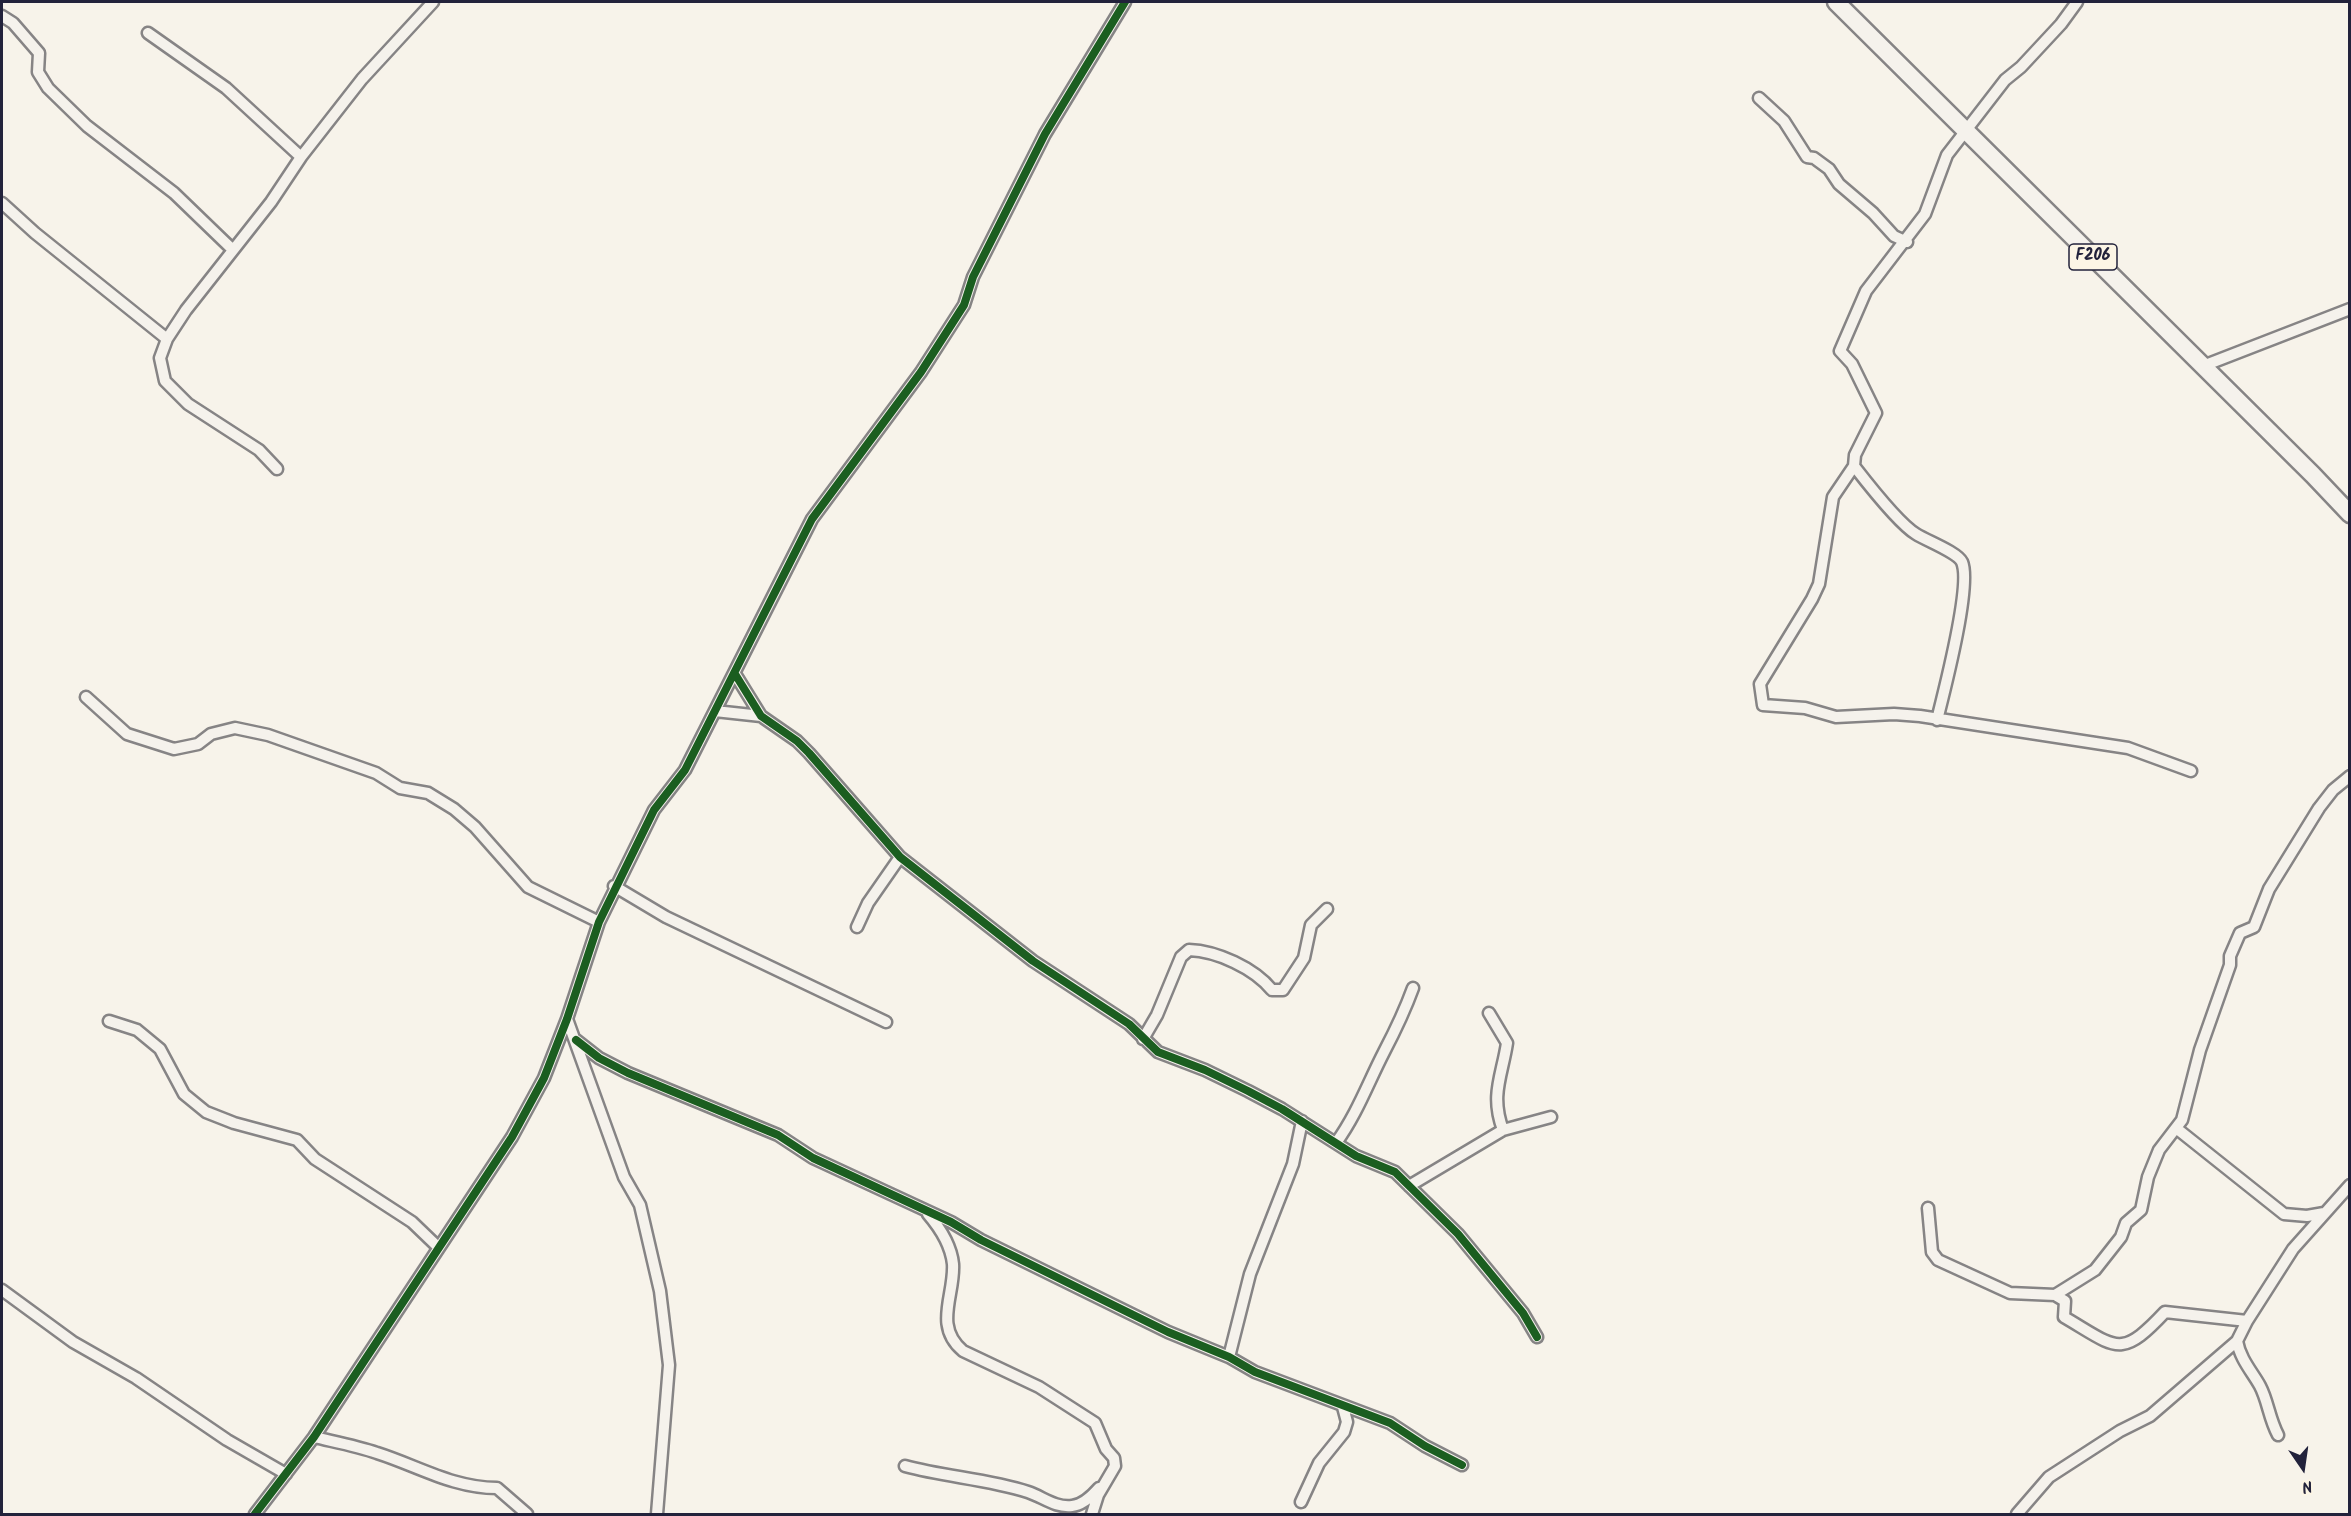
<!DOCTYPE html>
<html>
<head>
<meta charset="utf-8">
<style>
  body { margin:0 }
  #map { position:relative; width:2351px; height:1516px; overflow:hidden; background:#f7f3ea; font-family:Kalam,sans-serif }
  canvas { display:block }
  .frame { position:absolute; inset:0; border:3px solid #22223b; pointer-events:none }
  .north { position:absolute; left:2273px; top:1438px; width:60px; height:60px; -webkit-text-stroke:4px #fcf5e5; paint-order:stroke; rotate:167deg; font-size:16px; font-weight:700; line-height:24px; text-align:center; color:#22223b }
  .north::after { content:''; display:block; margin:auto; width:21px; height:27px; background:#22223b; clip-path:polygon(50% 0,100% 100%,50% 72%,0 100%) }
</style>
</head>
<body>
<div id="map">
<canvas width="2351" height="1516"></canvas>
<div class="frame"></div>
<div class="north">N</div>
</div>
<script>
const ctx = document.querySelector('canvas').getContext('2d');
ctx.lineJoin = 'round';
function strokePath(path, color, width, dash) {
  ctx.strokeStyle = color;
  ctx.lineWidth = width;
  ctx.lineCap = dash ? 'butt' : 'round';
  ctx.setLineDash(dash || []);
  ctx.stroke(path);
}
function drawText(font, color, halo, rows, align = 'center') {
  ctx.font = font + ' Kalam,sans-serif';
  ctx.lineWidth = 4.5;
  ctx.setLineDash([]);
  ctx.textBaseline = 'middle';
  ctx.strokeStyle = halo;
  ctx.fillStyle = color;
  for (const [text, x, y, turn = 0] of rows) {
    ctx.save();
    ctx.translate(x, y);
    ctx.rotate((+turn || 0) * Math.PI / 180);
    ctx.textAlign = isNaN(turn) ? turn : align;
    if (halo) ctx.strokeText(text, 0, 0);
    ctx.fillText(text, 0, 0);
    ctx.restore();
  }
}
const minor = new Path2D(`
  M2 16 13 23 39 53 38 72 48 88 87 126 174 193 232 249
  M148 33 226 88 301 157
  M1759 98 1784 121 1807 157 1814 158 1829 169 1839 184 1873 213 1894 236 1907 242
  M2 203 35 233 167 339
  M2203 366 2350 309
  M1854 466 1833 497 1819 584 1812 599 1760 684 1763 705 1805 708 1836 717 1894 714 1920 716 2128 748 2191 771
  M277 469 259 450 188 404 165 381 160 358 167 339 186 310 271 202 301 157 362 79 433 2
  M735 674 761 716 797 741 809 753 900 857 1033 961 1129 1024 1158 1052 1205 1070 1248 1091 1282 1109 1356 1156 1395 1172 1458 1234 1523 1313 1537 1337
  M86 697 127 734 174 749 198 744 211 734 235 728 268 735 376 773 400 788 428 793 454 809 475 827 528 887 599 922
  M715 711 761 716
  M1937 720C1944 692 1972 585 1962 562 1957 552 1927 541 1916 534 1898 523 1868 484 1854 466L1855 455 1876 413 1852 364 1840 351 1866 291 1925 214 1947 155 2005 80 2021 67 2061 24 2077 2
  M614 886 666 917 886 1022
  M857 927 868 903 900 857
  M1489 1013 1507 1043C1502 1076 1490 1095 1503 1130
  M567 1019 624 1177 640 1205 660 1291 669 1365 657 1514
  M109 1021 137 1030 160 1049 184 1094 206 1112 234 1123 297 1140 315 1159 412 1222 438 1247
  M1143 1039 1157 1015 1181 957 1189 950C1217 951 1254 968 1272 990H1283L1304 958 1311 925 1327 909
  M576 1040 599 1058 628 1073 778 1135 813 1158 951 1222 981 1240 1168 1332 1229 1357 1255 1372 1390 1423 1425 1446 1462 1465
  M2176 1128 2284 1214 2307 1216 2324 1213
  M1336 1143C1357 1114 1368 1083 1384 1052 1395 1031 1405 1010 1413 988
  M1409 1186 1503 1130 1551 1117
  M1928 1208 1932 1252 1938 1260 2010 1293 2055 1295 2065 1301 2064 1317C2117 1348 2120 1360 2165 1312L2247 1321
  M928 1214C940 1228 951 1245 953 1264 955 1295 933 1326 963 1351L1039 1387 1095 1423 1106 1449 1114 1458 1115 1466 1098 1495 1092 1514
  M2 1290 73 1342 136 1378 227 1440 286 1474
  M2055 1295 2095 1270 2121 1237 2126 1223 2141 1210 2148 1177 2159 1150 2182 1120 2200 1050 2230 965V956L2240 933 2254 927 2269 889 2319 808 2333 790 2350 776
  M2237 1341C2240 1359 2253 1373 2260 1386 2268 1401 2269 1418 2278 1435
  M1229 1357 1250 1274 1293 1164 1302 1121
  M314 1437C335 1442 357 1446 377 1453 418 1466 453 1488 497 1488L527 1514
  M905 1466C945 1477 988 1479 1028 1492 1043 1497 1055 1508 1072 1506 1083 1505 1092 1496 1099 1488
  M1301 1502 1319 1463 1344 1432 1347 1422 1343 1407
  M255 1514 314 1437 512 1137 544 1078 567 1019 599 922 654 810 685 770 812 519 921 372 964 305 973 277 1045 134 1125 2
  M2017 1514 2049 1477 2120 1431 2150 1416 2237 1341 2247 1321 2293 1249 2350 1185`);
const primary = new Path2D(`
  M1836 2 2313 475 2350 514`);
const cycleway = new Path2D(`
  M735 674 761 716 797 741 809 753 900 857 1033 961 1129 1024 1158 1052 1205 1070 1248 1091 1282 1109 1356 1156 1395 1172 1458 1234 1523 1313 1537 1337
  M576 1040 599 1058 628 1073 778 1135 813 1158 951 1222 981 1240 1168 1332 1229 1357 1255 1372 1390 1423 1425 1446 1462 1465
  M255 1514 314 1437 512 1137 544 1078 567 1019 599 922 654 810 685 770 812 519 921 372 964 305 973 277 1045 134 1125 2`);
const shields = [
  [2093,257,48]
];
const shieldNames = [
  ["F206",2093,257]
];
strokePath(minor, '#868485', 15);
strokePath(primary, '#868485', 21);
strokePath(minor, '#f5f2ec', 10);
strokePath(primary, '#f5f2ec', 16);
strokePath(cycleway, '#1b5e20', 8);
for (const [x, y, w] of shields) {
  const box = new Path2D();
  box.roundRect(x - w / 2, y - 13, w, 26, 4.5);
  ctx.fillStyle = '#fcf5e5';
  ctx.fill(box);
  strokePath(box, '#22223b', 1.5);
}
drawText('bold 16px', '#22223b', null, shieldNames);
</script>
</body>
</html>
